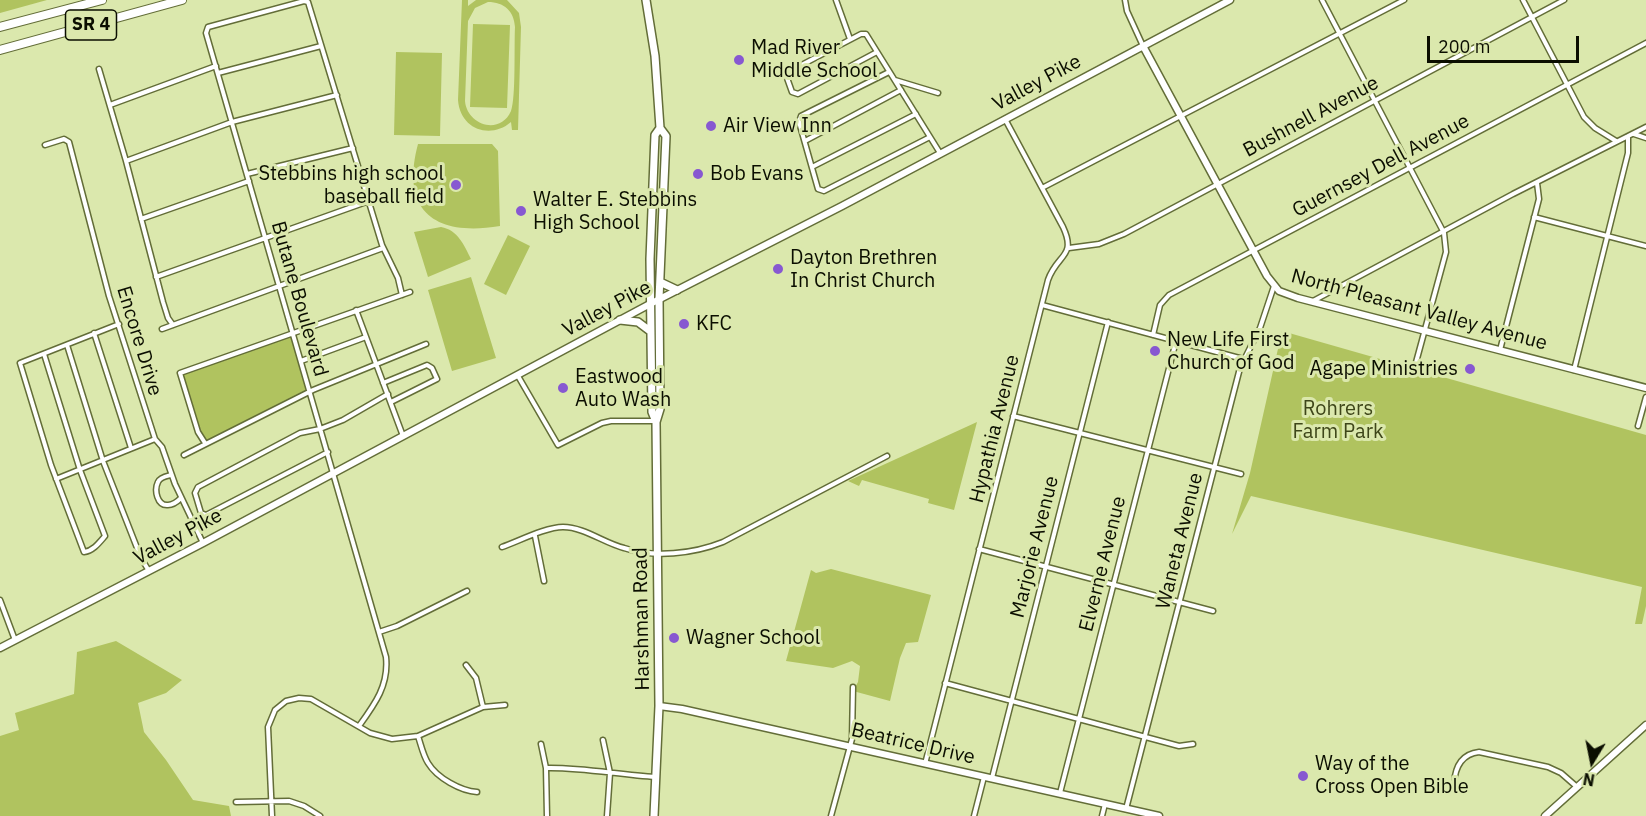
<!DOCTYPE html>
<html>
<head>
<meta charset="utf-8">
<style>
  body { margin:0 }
  #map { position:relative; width:1646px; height:816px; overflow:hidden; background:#dbe8ad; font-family:"IBM Plex Sans",sans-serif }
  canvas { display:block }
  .north { position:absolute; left:1562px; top:732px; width:60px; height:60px; -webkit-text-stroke:4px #dbe8ad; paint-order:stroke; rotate:190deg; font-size:16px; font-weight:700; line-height:24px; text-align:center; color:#0b0e00 }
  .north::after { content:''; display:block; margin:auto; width:21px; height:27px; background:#0b0e00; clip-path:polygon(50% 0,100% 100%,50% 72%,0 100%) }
  .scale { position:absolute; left:1427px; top:36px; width:152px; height:27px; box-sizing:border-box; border:3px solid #0b0e00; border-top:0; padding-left:8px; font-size:18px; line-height:21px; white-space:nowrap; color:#0b0e00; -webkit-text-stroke:4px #dbe8ad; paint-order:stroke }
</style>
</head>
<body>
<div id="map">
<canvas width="1646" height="816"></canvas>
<div class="north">N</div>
<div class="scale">200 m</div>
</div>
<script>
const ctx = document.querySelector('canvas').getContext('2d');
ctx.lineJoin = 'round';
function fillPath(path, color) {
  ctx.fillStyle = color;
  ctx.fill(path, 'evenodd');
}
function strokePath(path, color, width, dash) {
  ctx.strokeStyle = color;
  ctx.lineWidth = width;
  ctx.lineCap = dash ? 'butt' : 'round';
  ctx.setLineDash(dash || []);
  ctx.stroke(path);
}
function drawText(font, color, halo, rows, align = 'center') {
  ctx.font = font + ' "IBM Plex Sans",sans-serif';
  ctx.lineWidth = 6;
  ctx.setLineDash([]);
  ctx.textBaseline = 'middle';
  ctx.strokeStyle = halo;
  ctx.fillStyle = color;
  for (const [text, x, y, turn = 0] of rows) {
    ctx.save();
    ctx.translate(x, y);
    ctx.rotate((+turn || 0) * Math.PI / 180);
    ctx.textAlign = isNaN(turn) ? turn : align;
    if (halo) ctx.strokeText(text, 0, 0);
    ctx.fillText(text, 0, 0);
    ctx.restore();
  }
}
const green = new Path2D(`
  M0 0H47L0 13Z
  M462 0H468V6L476 0H507L519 13 521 27 518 130H512L511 122C490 140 460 129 458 100ZM488 2C504 2 514 11 515 27 514 44 516 98 511 111 500 136 467 125 465 101L468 21 475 8Z
  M473 24 510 25 507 108 470 107Z
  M396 52 442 53 440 136 394 135Z
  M418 144H492L498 151 500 226C435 237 400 211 418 144Z
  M441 227C458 230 464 245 471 259L428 277 414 232Z
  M508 235 530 246 506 295 484 284Z
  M471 277 496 358 452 371 428 290Z
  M1282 331 1646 435V606L1642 624H1635L1642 587 1251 496 1232 534 1250 473Z
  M292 333 310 392 205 443 180 373Z
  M977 422 954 510 928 503 929 499 862 480 859 486 848 481Z
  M831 569 931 595 918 642 906 643 900 658 890 701 853 691 858 682 860 666 852 661 833 668 786 661 811 570 816 573Z
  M116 641 182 680 166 693 138 703 144 732 166 760 193 800 229 806 231 816H0V736L19 730 15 713 74 694 77 652Z`);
const street = new Path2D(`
  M836 0 850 39
  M1125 0 1127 11 1143 46
  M1322 0 1444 233 1446 252 1415 366
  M1523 0 1584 117 1595 128 1616 141
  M877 52 798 94 792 92 787 78 790 71 861 34H866L940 153
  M99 69 126 161 163 302 168 318 173 325
  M889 72 801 116 799 122 818 189 824 191 930 137
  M218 73 321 46
  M895 80 938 93
  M110 105 216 66
  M1634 134 1646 138
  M805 141 901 90
  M45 145 64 139 69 142 109 296 155 439 162 447 175 484 203 543
  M126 161 232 122 337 95
  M812 167 916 114
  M247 174 353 148
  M1042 188 1404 0
  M1534 217 1646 246
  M141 219 249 181
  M1069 248 1099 244 1124 234 1564 0
  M156 277 369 201
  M1313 301 1513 194 1646 127
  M1042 305 1243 359
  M356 310 403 436
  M162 329 383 248
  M94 333 131 448
  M1153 335 1160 305 1169 295 1646 43
  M67 345 103 461 141 558 149 571
  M1500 350 1539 199 1537 183
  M44 354 80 470 105 536C99 543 93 551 84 552L51 465 20 363 119 324
  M301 361 366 337
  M1574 370 1628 153V136
  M518 376 558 445 602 423 611 421H655
  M383 383 427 365 432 368 437 379 391 402
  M1013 416 1241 474
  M1638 426 1646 397
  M205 443 198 432 180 373 410 292
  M328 452 206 515 201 513 195 493 198 487 300 433 320 429 343 420 388 394
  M184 455 313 390 426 344
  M171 475C167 476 160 477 158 482 154 490 157 506 168 505 173 505 178 501 181 498
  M56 479 155 439
  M535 536 544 581
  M502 547C519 541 546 527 563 527 584 527 604 543 624 548 654 558 693 554 723 542L887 456
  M979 549 1213 611
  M0 600 15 640
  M379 632 397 626 467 591
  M466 665 476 678 483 707
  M945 683 1179 746 1193 744
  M359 726C375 704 389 685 386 657L206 33 208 27 304 1 308 2 382 245 398 278 402 295
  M418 736C421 745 423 755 428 763 437 778 461 791 477 792
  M603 740 610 773 607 816
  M541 744 546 768 547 816
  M925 764 1048 280C1057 254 1077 257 1063 227L1005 119
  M546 768C582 767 619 775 656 777
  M992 778 1108 322
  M1454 784C1455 767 1462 754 1479 752L1548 767 1561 773 1577 787
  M1060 793 1176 341
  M236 802 289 801 304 806 320 816
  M1126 809 1240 368 1260 328 1274 286
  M272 816 268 727 275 710 286 701 299 698 311 699 370 733 392 739 418 736 483 707 505 705
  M831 816 852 739 853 687
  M974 816 984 777
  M1102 816 1105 804`);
const secondary = new Path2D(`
  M1143 46 1267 276 1279 291 1298 298 1646 388
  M0 648 203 543 650 304 842 206 1230 0
  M659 706 682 709 1159 816
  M1545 816 1646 725`);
const primary = new Path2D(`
  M646 0 655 56 660 128 666 136 659 299 660 409 656 422
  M660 282 677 290
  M620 320 638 322 650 331
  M654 816 659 706 656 422 652 412 650 259 655 135 660 128`);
const highway = new Path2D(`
  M0 27 102 0
  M0 50 182 0`);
const markers = [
  [739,60,6,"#8758d1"],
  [711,126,6,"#8758d1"],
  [698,174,6,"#8758d1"],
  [456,185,6,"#8758d1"],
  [521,211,6,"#8758d1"],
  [778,269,6,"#8758d1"],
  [684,324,6,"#8758d1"],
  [1155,351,6,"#8758d1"],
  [1470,369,6,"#8758d1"],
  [563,388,6,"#8758d1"],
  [674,638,6,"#8758d1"],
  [1303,776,6,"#8758d1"]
];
const shields = [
  [91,25,51]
];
const shieldNames = [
  ["SR 4",91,25]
];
const poiNames = [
  ["Mad River",751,48],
  ["Middle School",751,71],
  ["Air View Inn",723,126],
  ["Stebbins high school",444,174,"right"],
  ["baseball field",444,197,"right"],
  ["Bob Evans",710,174],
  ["Walter E. Stebbins",533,200],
  ["High School",533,223],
  ["Dayton Brethren",790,258],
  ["In Christ Church",790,281],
  ["KFC",696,324],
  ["New Life First",1167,340],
  ["Church of God",1167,363],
  ["Agape Ministries",1458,369,"right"],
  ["Eastwood",575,377],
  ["Auto Wash",575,400],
  ["Wagner School",686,638],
  ["Way of the",1315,764],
  ["Cross Open Bible",1315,787]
];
const streetNames = [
  ["Valley Pike",1037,83,-28],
  ["Bushnell Avenue",1311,117,-28],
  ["Guernsey Dell Avenue",1381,166,-28],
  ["Butane Boulevard",299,299,74],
  ["Valley Pike",607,309,-28],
  ["North Pleasant Valley Avenue",1419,310,15],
  ["Encore Drive",139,341,73],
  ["Hypathia Avenue",995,429,-76],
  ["Valley Pike",178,537,-28],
  ["Waneta Avenue",1180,541,-76],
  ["Marjorie Avenue",1035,547,-76],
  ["Elverne Avenue",1103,564,-76],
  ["Harshman Road",642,619,-91],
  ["Beatrice Drive",913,744,13]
];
const parkNames = [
  ["Rohrers",1338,409],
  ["Farm Park",1338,432]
];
fillPath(green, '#b0c35f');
strokePath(street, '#636d38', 7);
strokePath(secondary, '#636d38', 9);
strokePath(primary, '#636d38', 10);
strokePath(highway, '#636d38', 10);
strokePath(street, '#fff', 4);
strokePath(secondary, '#fff', 6);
strokePath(primary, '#fff', 7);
strokePath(highway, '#fff', 8);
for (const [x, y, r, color] of markers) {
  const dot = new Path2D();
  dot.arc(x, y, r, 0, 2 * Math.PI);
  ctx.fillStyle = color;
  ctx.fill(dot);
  strokePath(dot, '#dbe8ad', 2);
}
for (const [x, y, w] of shields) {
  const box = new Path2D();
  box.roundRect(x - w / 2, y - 15, w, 30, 4.5);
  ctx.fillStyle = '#dbe8ad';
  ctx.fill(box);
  strokePath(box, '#0b0e00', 1.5);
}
drawText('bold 18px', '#0b0e00', null, shieldNames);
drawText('20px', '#0b0e00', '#dbe8ad', poiNames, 'left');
drawText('20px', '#0b0e00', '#dbe8ad', streetNames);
drawText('20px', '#3e4619', '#dbe8ad', parkNames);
</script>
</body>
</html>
